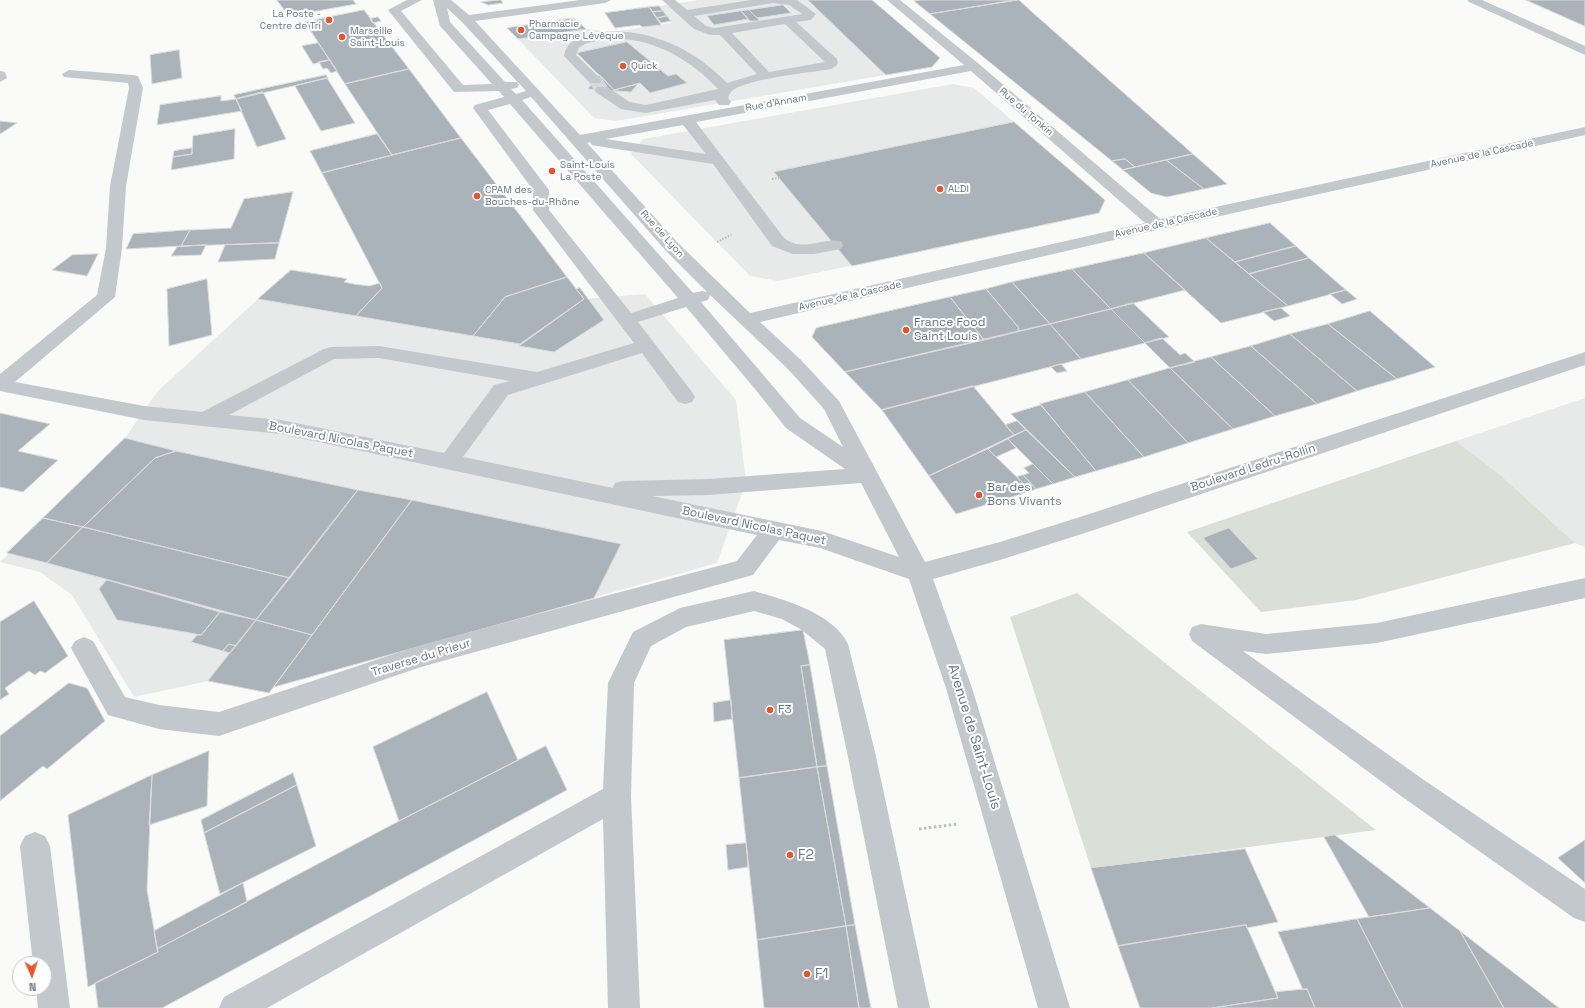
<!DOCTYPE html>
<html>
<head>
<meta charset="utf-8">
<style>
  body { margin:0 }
  #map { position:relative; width:1585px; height:1008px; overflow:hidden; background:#fafaf8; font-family:"Space Grotesk",sans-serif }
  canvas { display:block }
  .north { position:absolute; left:12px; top:956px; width:40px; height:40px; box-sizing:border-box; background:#fff; border:1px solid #c1c8cd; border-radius:50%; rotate:177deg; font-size:11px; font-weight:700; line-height:16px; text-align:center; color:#657683 }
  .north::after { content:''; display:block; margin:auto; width:14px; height:18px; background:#e4572e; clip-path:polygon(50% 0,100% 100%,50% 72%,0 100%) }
</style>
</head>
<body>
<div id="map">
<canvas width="1585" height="1008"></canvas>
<div class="north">N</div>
</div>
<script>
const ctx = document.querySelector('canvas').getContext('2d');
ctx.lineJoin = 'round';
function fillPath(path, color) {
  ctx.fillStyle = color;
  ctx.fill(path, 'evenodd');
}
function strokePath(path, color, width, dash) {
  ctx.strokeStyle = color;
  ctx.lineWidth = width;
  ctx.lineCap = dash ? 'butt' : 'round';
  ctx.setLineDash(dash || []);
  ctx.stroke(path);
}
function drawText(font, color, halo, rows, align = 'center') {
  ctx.font = font + ' "Space Grotesk",sans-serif';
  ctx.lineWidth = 4;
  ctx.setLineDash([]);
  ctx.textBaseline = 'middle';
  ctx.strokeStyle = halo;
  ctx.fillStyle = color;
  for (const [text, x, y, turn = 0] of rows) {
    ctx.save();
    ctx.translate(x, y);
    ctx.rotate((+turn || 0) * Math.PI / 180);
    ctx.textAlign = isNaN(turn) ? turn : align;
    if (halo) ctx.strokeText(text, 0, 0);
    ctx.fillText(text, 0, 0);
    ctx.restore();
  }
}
const built = new Path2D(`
  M699 0H872L932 67 616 121 594 118 518 39 586 29 612 32 672 23 659 6Z
  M953 84 974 88 1105 200 1099 213 778 281 750 276 631 154 643 139Z
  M645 294 736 400 746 482 717 563 274 687 269 693 208 681 134 697 72 595 40 572 0 562 125 438 157 392 258 299 520 344 584 299Z
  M1585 398V547L1575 543 1499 474 1456 441Z`);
const green = new Path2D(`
  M1456 441 1499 474 1575 543 1356 600 1261 612 1187 532Z
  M1077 593 1376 830 1091 868 1010 617Z`);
const building = new Path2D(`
  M277 0H353L356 4 289 16Z
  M501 0 503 3 488 5 481 2Z
  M808 0H872L940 58 932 67 886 75Z
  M921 0H1015L930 14 914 1Z
  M1019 0 1032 12 1193 154 1135 167 1125 159 1112 161 930 14Z
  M1526 0H1585V26Z
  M783 5 791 13 757 18 749 10Z
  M659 6 663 11 653 12 649 7Z
  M649 7 661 25 642 27 640 25 615 28 605 13Z
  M364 10 409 69 345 84 305 22Z
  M749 10 759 20 757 21H750L741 11Z
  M663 11 667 16 657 18 653 12Z
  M741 11 748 19 714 25 707 16Z
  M667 16 671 21 661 23 657 18Z
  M378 17 381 21 373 23 370 19Z
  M574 18 586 29 518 39 507 28Z
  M627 42 668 76 676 74 687 83 650 93 640 83 614 90 577 53Z
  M318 43 330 60 313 64 302 46Z
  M179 50 182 78 152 84 150 55Z
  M330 60 334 66 337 71 331 73 327 68 323 69 319 62Z
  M409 69 461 138 392 155 345 84Z
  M326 75 328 78 236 99 234 95Z
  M600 75 614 90 638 84 631 92 588 89Z
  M327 78 355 123 321 131 295 86Z
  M263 92 286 139 257 147 236 99Z
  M221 96V101L236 99 242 111 157 125 160 105Z
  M0 121 17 123 0 134Z
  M1014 122 1105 200 1099 213 852 266 774 172Z
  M235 129 234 159 171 170 173 157 192 154 193 136Z
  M377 134 392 155 322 173 310 151Z
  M461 138 567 277 505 297 473 336 356 316 382 288 322 173Z
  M192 148V154L173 157 174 151Z
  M1193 154 1227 184 1204 189 1166 160Z
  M1125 159 1135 167 1123 170 1112 161Z
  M1166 160 1204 189 1167 197 1151 193 1123 170Z
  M293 192 279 243 181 246 190 230 231 228 244 199Z
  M1270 223 1296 246 1235 262 1206 238Z
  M190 230 181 246 126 249 133 234Z
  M1206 238 1249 274 1288 306 1221 323 1144 253Z
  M279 243 275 259 218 262 225 245Z
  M206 245 201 255 171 256 177 247Z
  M1296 246 1309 258 1249 274 1235 262Z
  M1144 253 1185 290 1111 309 1072 269Z
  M98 254 87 276 52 270 72 255Z
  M1309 258 1346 290 1288 306 1249 274Z
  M1072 269 1111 309 1050 324 1012 282Z
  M291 270 343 278 347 279 344 282 354 284 369 286 380 283 382 288 356 316 258 299Z
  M567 277 584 299 520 344 473 336 505 297Z
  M207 279 212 335 169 346 167 289Z
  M1012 282 1050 324 1017 332 1019 328 986 289Z
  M580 288 604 320 554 352 519 346 584 299 576 289Z
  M986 289 1019 328 1017 332 984 340 950 297Z
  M1346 290 1357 299 1342 304 1330 294Z
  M950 297 984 340 845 372 812 337 816 328Z
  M1133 303 1169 337 1145 343 1111 309Z
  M1281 308 1290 316 1274 321 1263 312Z
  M1111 309 1145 343 1081 359 1050 324Z
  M1370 311 1435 367 1397 379 1328 324Z
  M1050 324 1081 359 882 410 845 372Z
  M1328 324 1397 379 1357 391 1290 334Z
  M1290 334 1357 391 1317 404 1251 346Z
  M1162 338 1180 355 1185 353 1195 362 1170 368 1145 343Z
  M1251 346 1317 404 1275 416 1211 357Z
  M1211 357 1275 416 1233 429 1170 368Z
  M1061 364 1067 371 1057 373 1051 367Z
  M1170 368 1233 429 1188 443 1128 380Z
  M1128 380 1188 443 1144 457 1085 392Z
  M973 386 1014 435 929 476 882 410Z
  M1085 392 1144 457 1096 471 1040 404Z
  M1041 405 1096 471 1075 477 1011 414Z
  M0 413 50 424 18 451 58 460 23 492 0 487Z
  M1017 421 1026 430 1014 435 1005 425Z
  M1026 430 1075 477 1053 484 1008 439Z
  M125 438 176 451 155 458 83 527 43 518Z
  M1008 439 1016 448 996 457 988 449Z
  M988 449 1031 491 956 514 929 476Z
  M176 451 358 490 290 578 83 527 155 458Z
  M1033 464 1053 484 1036 489 1023 475 1029 473 1024 468Z
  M1023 475 1036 489 1031 491 1017 477Z
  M358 490 412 500 312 635 256 620Z
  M412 500 621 544 594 598 274 687Z
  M43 518 83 527 47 563 7 553Z
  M83 527 290 578 256 620 47 563Z
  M1229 528 1258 559 1231 569 1203 538Z
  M107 580 220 612 201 635 117 620 99 589Z
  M34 601 68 656 45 673 40 671 35 675 29 671 5 688 9 694 0 700V622Z
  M220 612 256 620 236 646 229 644 223 651 191 642 197 635H201Z
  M256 620 312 635 269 693 208 681Z
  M803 630 810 665 801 666 817 767 739 778 724 640Z
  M229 644 236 646 230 653 223 651Z
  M810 665 827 766 817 767 801 666Z
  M69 683 87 688 105 721 47 769 43 766 0 801V736Z
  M487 692 518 760 399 821 373 747Z
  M731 700 732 719 714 722 713 703Z
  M546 746 567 790 162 1008H98L95 983 158 952 157 949 399 821Z
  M209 751 207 806 149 825 152 775Z
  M827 766 855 925 846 926 817 767Z
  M817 767 846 926 757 940 739 778Z
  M293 773 297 785 204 833 201 820Z
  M152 775 147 890 158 952 88 987 68 815Z
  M297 785 316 846 220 894 204 833Z
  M1335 835 1430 908 1369 917 1324 837Z
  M1585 840V883L1558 858Z
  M746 843 748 867 728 870 726 845Z
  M1245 849 1278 922 1247 928 1246 925 1118 946 1091 868Z
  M243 883 247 902 157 949 154 931Z
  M1430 908 1460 931 1504 1008H1403L1357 919Z
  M1357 919 1403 1008H1315L1307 989 1303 990 1278 932Z
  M855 925 871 1008H859L846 926Z
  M1246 925 1278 998 1212 1008H1140L1118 946Z
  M846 926 859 1008H764L757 940Z
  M1460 931 1559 1008H1504Z
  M1307 989 1315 1008H1212L1278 998 1276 992Z`);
const minorTunnel = new Path2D(`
  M595 80 602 90`);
const pathFar1 = new Path2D(`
  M772 179 779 178
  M717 242 731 235`);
const path = new Path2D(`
  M919 829 958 824`);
const minor = new Path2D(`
  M407 0H422L401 11 463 85 492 84 440 26 433 0H451L469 15 580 0H611L605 3 475 21 580 135 964 65 887 0H900L979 64 1160 219 1585 127V135L1157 230 760 322 801 360 839 401 925 562 1000 542 1077 518 1585 352V365L1091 531 1000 560 933 579 972 688 1070 1008H1038L946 688 909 579 820 548 779 540 753 575 421 667 219 736 159 729 108 715 71 648 75 641 84 637 93 641 125 697 159 705 219 712 421 645 737 561 757 535 281 434 144 420 0 391V374L97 295 106 248 110 186 129 88 128 83 64 77 62 74 69 70 133 75 138 76 143 88 126 186 122 248 115 297 15 382 144 406 202 412 324 349 331 347 379 346 537 372 634 343 533 210V190L473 108 475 105 504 97 499 91 454 92 388 10ZM447 8 462 22 526 91 516 94 511 89 517 88 519 85 517 82H505L450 22ZM971 71 1145 223 750 313 678 243 587 143 590 142 592 145 597 146 713 164 772 246 793 254H814L841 249 843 245 841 241C826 238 811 247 796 244 792 243 787 240 784 238L696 122ZM531 97 666 251 707 292 702 291 693 293 522 100ZM510 104 678 298 631 313 549 210V190L488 110ZM683 125 706 154 606 139ZM710 295 787 368 824 409 843 447 800 418 701 302 708 300ZM686 307 755 389 786 428 845 469 709 479 623 481 615 483 613 488 463 457 508 395 642 353 678 402 685 404 692 402 695 397 692 392 638 322ZM379 358 510 381 494 385 444 453 281 420 229 415 334 359ZM861 483 899 557 822 531 652 496 709 495Z
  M662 0H675L687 10 751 0H797L816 14 811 20 796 22 837 59 838 62 837 65 831 69C807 73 752 78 733 90 730 92 729 95 728 98L731 102 729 105H719L715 100 646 113 621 109 597 93 595 90 597 87H607L630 102 646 105 718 89C690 59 648 34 604 40 595 41 586 42 579 48L576 55 602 80 600 83H590L564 56C566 43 575 38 587 35 638 22 692 46 727 83L757 74 720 35H710L694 29ZM773 3 789 5 802 14 715 28 706 26 694 16ZM785 24 825 62 769 72 732 33Z
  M1467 0H1482L1585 46V55L1469 2Z
  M0 71 5 72 7 78 0 82Z
  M1585 578V598L1377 643 1266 654 1243 651 1421 778 1585 889V922L1574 918 1401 796 1192 641 1189 634 1192 627 1201 624 1266 634 1377 623Z
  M754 591C785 600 833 613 848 644L875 752 930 1008H898L847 752 825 649 802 630 782 619 754 611 686 627 651 646 634 683 631 796 640 1008H608L603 819 267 1008H219L224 997 603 789 608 683 633 632 680 608Z
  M35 832 45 836 50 846 70 1008H38L36 988H44V964H33L20 846 25 836Z`);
const markers = [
  [329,20,4,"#e4572e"],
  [521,30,4,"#e4572e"],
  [342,37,4,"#e4572e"],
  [623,66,4,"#e4572e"],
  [552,171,4,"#e4572e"],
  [940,189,4,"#e4572e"],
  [477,196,4,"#e4572e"],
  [906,330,4,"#e4572e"],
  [979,495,4,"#e4572e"],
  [770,710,4,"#e4572e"],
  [790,855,4,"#e4572e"],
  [807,974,4,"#e4572e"]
];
const farPoinames = [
  ["La Poste -",321,14,"right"],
  ["Centre de Tri",321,26,"right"],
  ["Pharmacie",529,24],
  ["Campagne Lévêque",529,36],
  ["Marseille",350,31],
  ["Saint-Louis",350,43],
  ["Quick",631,66],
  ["Saint-Louis",560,165],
  ["La Poste",560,177],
  ["ALDI",948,189],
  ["CPAM des",485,190],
  ["Bouches-du-Rhône",485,202]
];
const farStreetnames = [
  ["Rue d'Annam",776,103,-10],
  ["Rue du Tonkin",1026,112,41],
  ["Avenue de la Cascade",1482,154,-12],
  ["Avenue de la Cascade",1166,223,-13],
  ["Rue de Lyon",662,234,48],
  ["Avenue de la Cascade",850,296,-13]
];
const poiNames = [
  ["France Food",914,323],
  ["Saint Louis",914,337],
  ["Bar des",987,488],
  ["Bons Vivants",987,502],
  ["F3",778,710]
];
const streetNames = [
  ["Boulevard Nicolas Paquet",341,440,11],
  ["Boulevard Ledru-Rollin",1253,468,-18],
  ["Boulevard Nicolas Paquet",754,526,12],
  ["Traverse du Prieur",421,658,-17]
];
const nearStreetnames = [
  ["Avenue de Saint-Louis",974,737,73]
];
const nearPoinames = [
  ["F2",798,855],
  ["F1",815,974]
];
fillPath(built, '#e8e9e9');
fillPath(green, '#dadfd7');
fillPath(building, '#aab3b9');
strokePath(building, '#dcdcda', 1);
strokePath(minorTunnel, '#d5d9db', 13, [13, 6]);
strokePath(pathFar1, '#bbbfc2', 2, [1.5, 1.5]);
strokePath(path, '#bbbfc2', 3, [2.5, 2.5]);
fillPath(minor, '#c3c8cc');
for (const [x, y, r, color] of markers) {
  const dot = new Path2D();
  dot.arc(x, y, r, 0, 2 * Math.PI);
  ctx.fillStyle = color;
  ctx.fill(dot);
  strokePath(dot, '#fff', 1.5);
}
drawText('10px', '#657683', '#fff', farPoinames, 'left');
drawText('10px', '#657683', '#fff', farStreetnames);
drawText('12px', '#657683', '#fff', poiNames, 'left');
drawText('12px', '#657683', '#fff', streetNames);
drawText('14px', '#657683', '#fff', nearStreetnames);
drawText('14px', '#657683', '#fff', nearPoinames, 'left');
</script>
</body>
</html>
